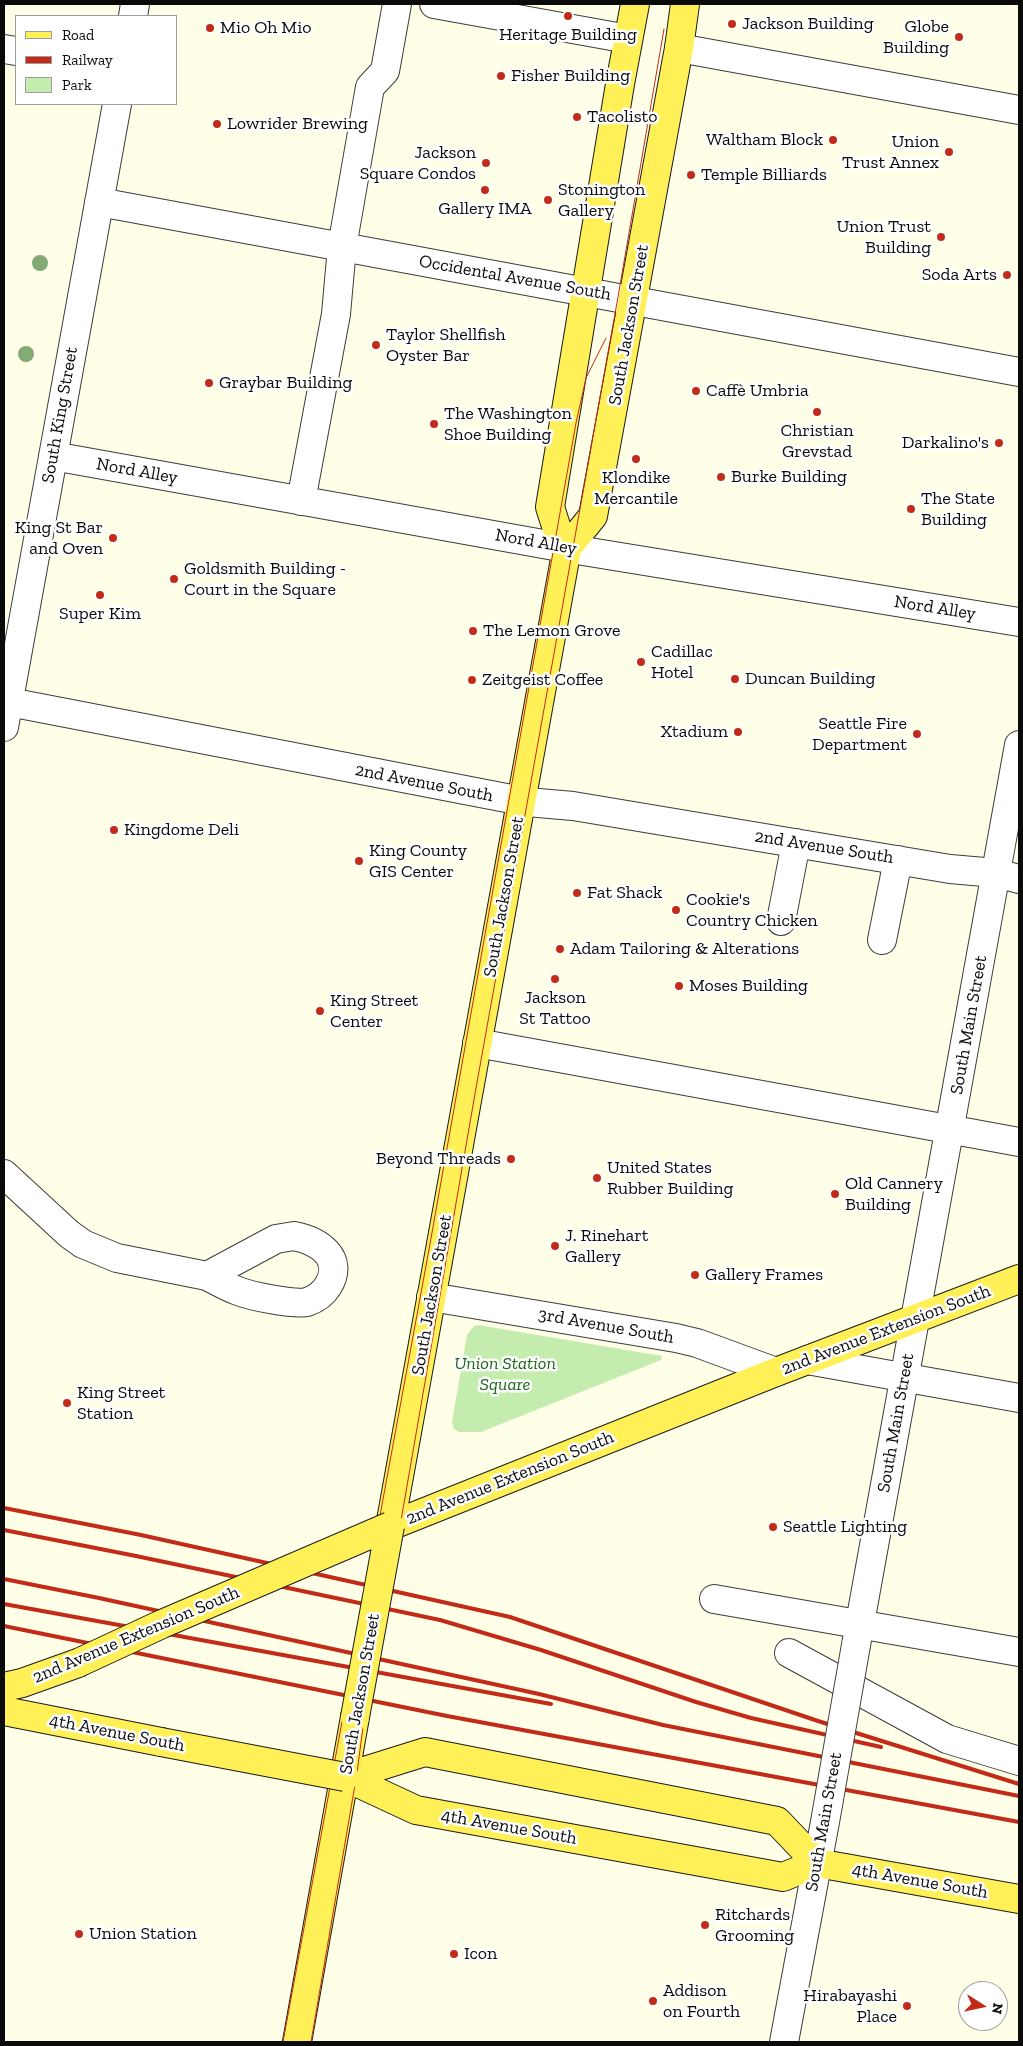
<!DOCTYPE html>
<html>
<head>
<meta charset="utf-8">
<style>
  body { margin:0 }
  #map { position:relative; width:1023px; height:2046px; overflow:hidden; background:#fffee7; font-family:"Zilla Slab",serif }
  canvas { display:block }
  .frame { position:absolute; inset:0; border:5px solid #0a0a0a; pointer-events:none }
  .legend { position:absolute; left:15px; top:15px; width:162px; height:90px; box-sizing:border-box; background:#fff; border:1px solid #9d9d9d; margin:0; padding:6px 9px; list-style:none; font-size:15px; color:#0a0a0a }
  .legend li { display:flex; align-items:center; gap:10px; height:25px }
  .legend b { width:25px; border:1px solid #9d9d9d }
  .north { position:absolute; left:958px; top:1981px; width:50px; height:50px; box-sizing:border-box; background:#fff; border:1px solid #9d9d9d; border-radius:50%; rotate:100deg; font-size:14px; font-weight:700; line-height:20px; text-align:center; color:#0a0a0a }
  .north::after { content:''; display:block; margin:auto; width:18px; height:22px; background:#c32b19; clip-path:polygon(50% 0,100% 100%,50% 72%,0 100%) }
</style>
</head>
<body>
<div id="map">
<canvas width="1023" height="2046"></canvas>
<div class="frame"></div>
<ul class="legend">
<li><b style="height:6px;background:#fff057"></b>Road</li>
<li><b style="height:6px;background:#c32b19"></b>Railway</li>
<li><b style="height:14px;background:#c5ecaf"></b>Park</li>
</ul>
<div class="north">N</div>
</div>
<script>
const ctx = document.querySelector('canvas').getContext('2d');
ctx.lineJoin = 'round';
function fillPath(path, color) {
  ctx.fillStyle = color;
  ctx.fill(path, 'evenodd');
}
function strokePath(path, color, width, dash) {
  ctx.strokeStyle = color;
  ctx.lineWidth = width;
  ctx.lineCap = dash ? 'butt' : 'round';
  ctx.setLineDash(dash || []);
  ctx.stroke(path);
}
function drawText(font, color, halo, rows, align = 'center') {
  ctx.font = font + ' "Zilla Slab",serif';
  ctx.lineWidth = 5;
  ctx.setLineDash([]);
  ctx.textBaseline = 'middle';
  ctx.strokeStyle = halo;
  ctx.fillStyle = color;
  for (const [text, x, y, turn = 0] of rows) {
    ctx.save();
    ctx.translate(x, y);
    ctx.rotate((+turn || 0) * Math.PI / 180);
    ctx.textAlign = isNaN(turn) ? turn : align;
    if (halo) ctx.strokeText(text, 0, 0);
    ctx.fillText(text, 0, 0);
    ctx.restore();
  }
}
const green = new Path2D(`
  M478 1325 662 1356 661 1360 481 1432H459L454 1429 452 1422 467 1335 474 1326Z`);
const minor = new Path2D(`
  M434 4 628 39
  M133 16 135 4
  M679 48 1019 110
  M4 49 16 51
  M99 202 1019 372
  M53 456 571 549 1019 622
  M301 501 336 314 342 247 370 87 385 71 397 4
  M4 701 527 802 573 806 950 869 996 873 1019 879
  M4 727 117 104
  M781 921 796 843
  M882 940 898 860
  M477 1043 1019 1142
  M4 1174 69 1234 83 1244 117 1258 207 1276
  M294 1236C319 1241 345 1258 328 1286 323 1294 316 1299 307 1302 295 1305 250 1296 238 1291 227 1287 217 1281 207 1276L276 1239Z
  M431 1297 676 1338 697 1343 776 1372
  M807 1360 1019 1398
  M714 1599 1019 1652
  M856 1645 1019 745
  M789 1653 947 1739 1019 1761
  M784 2042 825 1822`);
const major = new Path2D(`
  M567 548 557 529 550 507 620 84 635 4
  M390 1526 567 548 593 516 679 48 685 4
  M390 1526 776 1372 1019 1279
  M4 1687 22 1683 78 1663
  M4 1711 161 1742
  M345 1777 416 1810 783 1877 817 1863 1019 1899
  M345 1777 425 1752 777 1821 817 1863
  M297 2042 355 1717`);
const tram = new Path2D(`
  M283 2042 428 1255 576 423 586 378 606 338
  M311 2042 357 1773 364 1719 399 1532 476 1088 618 297 664 29`);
const rail = new Path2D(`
  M4 1508 141 1535 510 1617 818 1721 1019 1784
  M4 1530 136 1556 440 1620 541 1650 696 1702 751 1718 881 1747
  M4 1579 99 1598 539 1694 663 1725 1019 1796
  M4 1604 551 1704
  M4 1626 447 1716 1019 1822`);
const minorBridge = new Path2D(`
  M825 1822 856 1645`);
const majorBridge = new Path2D(`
  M78 1663 162 1624 390 1526
  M355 1717 390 1526
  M161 1742 345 1777`);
const trees = [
  [40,263],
  [26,354]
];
const markers = [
  [568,16,5,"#c32b19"],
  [732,24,5,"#c32b19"],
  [210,28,5,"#c32b19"],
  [959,37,5,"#c32b19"],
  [501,76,5,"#c32b19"],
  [577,117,5,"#c32b19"],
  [217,124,5,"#c32b19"],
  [833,140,5,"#c32b19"],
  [949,152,5,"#c32b19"],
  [486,163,5,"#c32b19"],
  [691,175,5,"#c32b19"],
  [485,190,5,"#c32b19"],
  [548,200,5,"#c32b19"],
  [941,237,5,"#c32b19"],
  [1007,275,5,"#c32b19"],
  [376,345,5,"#c32b19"],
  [209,383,5,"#c32b19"],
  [696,391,5,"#c32b19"],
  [817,412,5,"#c32b19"],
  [434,424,5,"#c32b19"],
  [999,443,5,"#c32b19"],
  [636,459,5,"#c32b19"],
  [721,477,5,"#c32b19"],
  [911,509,5,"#c32b19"],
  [113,538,5,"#c32b19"],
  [174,579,5,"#c32b19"],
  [100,595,5,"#c32b19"],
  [473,631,5,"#c32b19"],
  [641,662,5,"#c32b19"],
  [735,679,5,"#c32b19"],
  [472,680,5,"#c32b19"],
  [738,732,5,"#c32b19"],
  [917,734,5,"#c32b19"],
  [114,830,5,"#c32b19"],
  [359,861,5,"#c32b19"],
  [577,893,5,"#c32b19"],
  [676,910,5,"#c32b19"],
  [560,949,5,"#c32b19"],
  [555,979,5,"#c32b19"],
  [679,986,5,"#c32b19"],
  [320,1011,5,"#c32b19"],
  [511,1159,5,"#c32b19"],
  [597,1178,5,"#c32b19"],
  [835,1194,5,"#c32b19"],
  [555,1246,5,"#c32b19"],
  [695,1275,5,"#c32b19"],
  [67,1403,5,"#c32b19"],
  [773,1527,5,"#c32b19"],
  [705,1925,5,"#c32b19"],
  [79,1934,5,"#c32b19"],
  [454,1954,5,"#c32b19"],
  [653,2001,5,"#c32b19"],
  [907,2006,5,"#c32b19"]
];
const poiNames = [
  ["Jackson Building",742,24],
  ["Globe",949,27,"right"],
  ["Building",949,48,"right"],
  ["Mio Oh Mio",220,28],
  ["Heritage Building",568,35,"center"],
  ["Fisher Building",511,76],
  ["Tacolisto",587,117],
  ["Lowrider Brewing",227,124],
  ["Waltham Block",823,140,"right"],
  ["Union",939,142,"right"],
  ["Trust Annex",939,163,"right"],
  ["Jackson",476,153,"right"],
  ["Square Condos",476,174,"right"],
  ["Temple Billiards",701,175],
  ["Stonington",558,190],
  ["Gallery",558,211],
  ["Gallery IMA",485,209,"center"],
  ["Union Trust",931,227,"right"],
  ["Building",931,248,"right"],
  ["Soda Arts",997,275,"right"],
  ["Taylor Shellfish",386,335],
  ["Oyster Bar",386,356],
  ["Graybar Building",219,383],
  ["Caffè Umbria",706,391],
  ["The Washington",444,414],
  ["Shoe Building",444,435],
  ["Christian",817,431,"center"],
  ["Grevstad",817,452,"center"],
  ["Darkalino's",989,443,"right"],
  ["Burke Building",731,477],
  ["Klondike",636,478,"center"],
  ["Mercantile",636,499,"center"],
  ["The State",921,499],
  ["Building",921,520],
  ["King St Bar",103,528,"right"],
  ["and Oven",103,549,"right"],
  ["Goldsmith Building -",184,569],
  ["Court in the Square",184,590],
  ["Super Kim",100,614,"center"],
  ["The Lemon Grove",483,631],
  ["Cadillac",651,652],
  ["Hotel",651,673],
  ["Duncan Building",745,679],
  ["Zeitgeist Coffee",482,680],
  ["Seattle Fire",907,724,"right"],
  ["Department",907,745,"right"],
  ["Xtadium",728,732,"right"],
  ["Kingdome Deli",124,830],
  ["King County",369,851],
  ["GIS Center",369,872],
  ["Fat Shack",587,893],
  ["Cookie's",686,900],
  ["Country Chicken",686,921],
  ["Adam Tailoring & Alterations",570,949],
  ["Moses Building",689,986],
  ["Jackson",555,998,"center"],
  ["St Tattoo",555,1019,"center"],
  ["King Street",330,1001],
  ["Center",330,1022],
  ["Beyond Threads",501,1159,"right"],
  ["United States",607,1168],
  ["Rubber Building",607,1189],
  ["Old Cannery",845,1184],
  ["Building",845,1205],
  ["J. Rinehart",565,1236],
  ["Gallery",565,1257],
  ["Gallery Frames",705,1275],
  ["King Street",77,1393],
  ["Station",77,1414],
  ["Seattle Lighting",783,1527],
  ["Ritchards",715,1915],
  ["Grooming",715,1936],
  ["Union Station",89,1934],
  ["Icon",464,1954],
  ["Addison",663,1991],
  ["on Fourth",663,2012],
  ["Hirabayashi",897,1996,"right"],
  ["Place",897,2017,"right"]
];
const streetNames = [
  ["Occidental Avenue South",515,278,10],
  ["South Jackson Street",629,325,-80],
  ["South King Street",60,415,-80],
  ["Nord Alley",137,471,10],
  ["Nord Alley",536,542,10],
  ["Nord Alley",935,608,9],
  ["2nd Avenue South",424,783,11],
  ["2nd Avenue South",824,847,9],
  ["South Jackson Street",504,897,-80],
  ["South Main Street",969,1025,-80],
  ["South Jackson Street",432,1295,-80],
  ["3rd Avenue South",606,1326,10],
  ["2nd Avenue Extension South",886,1330,-21],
  ["South Main Street",896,1423,-80],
  ["2nd Avenue Extension South",510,1478,-22],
  ["2nd Avenue Extension South",136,1635,-23],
  ["South Jackson Street",360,1694,-80],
  ["4th Avenue South",117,1733,11],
  ["South Main Street",824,1822,-80],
  ["4th Avenue South",509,1827,10],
  ["4th Avenue South",920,1881,10]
];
const parkNames = [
  ["Union Station",505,1364],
  ["Square",505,1385]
];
fillPath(green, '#c5ecaf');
strokePath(minor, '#3d3d3d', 30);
strokePath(major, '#1b1b1b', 30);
strokePath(minor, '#fff', 28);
strokePath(major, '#fff057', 28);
strokePath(tram, '#c32b19', 1);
strokePath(rail, '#c32b19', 4);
strokePath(minorBridge, '#3d3d3d', 30, []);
strokePath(majorBridge, '#1b1b1b', 30, []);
strokePath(minorBridge, '#fff', 28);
strokePath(majorBridge, '#fff057', 28);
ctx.fillStyle = '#82aa75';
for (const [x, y] of trees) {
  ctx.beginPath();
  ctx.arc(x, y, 8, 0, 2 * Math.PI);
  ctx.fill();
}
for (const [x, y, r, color] of markers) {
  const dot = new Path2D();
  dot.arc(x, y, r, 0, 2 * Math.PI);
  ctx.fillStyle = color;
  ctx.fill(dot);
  strokePath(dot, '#fff', 2);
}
drawText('18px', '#0a0a0a', '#fff', poiNames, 'left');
drawText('18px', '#0a0a0a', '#fff', streetNames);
drawText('italic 18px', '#1b6517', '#fff', parkNames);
</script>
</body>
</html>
